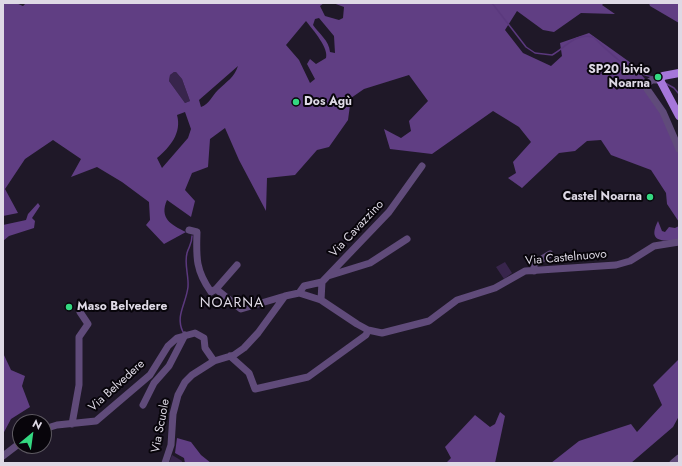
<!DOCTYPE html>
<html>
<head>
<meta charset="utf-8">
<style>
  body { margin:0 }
  #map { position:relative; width:682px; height:466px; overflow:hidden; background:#1f1828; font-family:Jost,sans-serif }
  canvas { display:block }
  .frame { position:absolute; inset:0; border:4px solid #ded9e5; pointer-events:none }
  .north { position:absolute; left:12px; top:414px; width:40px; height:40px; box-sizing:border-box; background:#08050b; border:1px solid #5e5a62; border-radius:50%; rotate:29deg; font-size:11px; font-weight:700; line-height:16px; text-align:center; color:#ded9e5 }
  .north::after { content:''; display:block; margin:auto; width:14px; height:18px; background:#34d881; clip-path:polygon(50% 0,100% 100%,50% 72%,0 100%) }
</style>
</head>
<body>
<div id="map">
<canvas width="682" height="466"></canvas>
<div class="frame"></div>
<div class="north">N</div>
</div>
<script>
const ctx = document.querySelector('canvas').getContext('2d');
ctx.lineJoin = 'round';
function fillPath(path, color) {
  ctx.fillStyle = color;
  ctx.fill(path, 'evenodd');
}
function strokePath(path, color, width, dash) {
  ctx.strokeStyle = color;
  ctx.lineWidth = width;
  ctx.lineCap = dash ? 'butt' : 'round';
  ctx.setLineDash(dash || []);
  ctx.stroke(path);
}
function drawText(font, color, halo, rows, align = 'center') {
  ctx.font = font + ' Jost,sans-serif';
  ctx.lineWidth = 4;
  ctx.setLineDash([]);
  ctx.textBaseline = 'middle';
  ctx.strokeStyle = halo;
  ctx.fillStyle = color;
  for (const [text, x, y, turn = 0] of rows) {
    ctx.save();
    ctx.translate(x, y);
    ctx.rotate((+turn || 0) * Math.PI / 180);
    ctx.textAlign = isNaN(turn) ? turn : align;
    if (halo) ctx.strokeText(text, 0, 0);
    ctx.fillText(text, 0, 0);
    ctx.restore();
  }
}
const green = new Path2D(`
  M174 72H176L182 79 190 101 185 103 169 81 170 75Z
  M505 262 512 273 504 279 496 267Z
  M172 455 182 461V463H169Z`);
const forest = new Path2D(`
  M3 3H16L23 6 26 3H324L320 6 325 16 339 20 343 18 344 7 333 3H604L602 5 615 14 581 13 554 32 543 30 517 11 505 30 523 53 551 66 562 56 560 43 589 33 631 63 645 79 646 89 662 112 679 151V222L667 204 666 193 651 170 611 155 601 140 587 141 575 151 559 153 522 188 508 178 516 173 513 162 531 142 519 127 493 111 432 154 390 149 384 129 401 138 411 131 409 121 428 101 409 75 364 89 351 98 348 120 329 147 317 150 295 175 267 178 266 211 239 160 225 128 210 139 208 167 192 173 185 190 195 201 191 217 167 200C159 218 171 225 186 232L164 244 146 225 150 220 149 202 122 182 97 167 71 177 81 159 53 140 25 159 5 189 18 213 3 216ZM319 18 334 36 335 53 330 52C329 40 319 34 313 25L315 19ZM306 21C313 30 329 48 326 58L316 64 310 59 307 64 315 79 310 83 299 60 286 45ZM238 66C234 78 227 81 218 90 212 96 209 104 201 107L199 100ZM174 72H176L182 79 190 101 185 103 169 81 170 75ZM185 112 191 129 188 138 162 168 157 158C170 147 182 133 177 115Z
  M649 3H679V23L650 6Z
  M38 203 40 206 32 218 35 221 34 228 9 236 3 241V225L26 220 28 214Z
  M658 221 662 231 665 232 669 227 675 228 679 226V240C663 241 647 243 658 221Z
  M3 353 11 370 25 376 22 386 30 407 11 419 3 434Z
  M679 359V416L673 427 631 463H551L579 441 631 424 637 432 662 405 653 385Z
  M500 412 505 416 495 463H446L451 458 445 447 475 415 490 427 495 424Z
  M177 438 191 442 201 455 211 463H185L184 458 175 453Z`);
const stream = new Path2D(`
  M492 3 526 47 535 53 552 55C566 47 575 33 593 37 611 53 628 73 653 77
  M665 83 674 88 679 94
  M183 332C175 316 186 304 188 287 189 276 184 264 187 253 189 246 192 244 192 236`);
const minor = new Path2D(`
  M662 84 660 80H652L646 84 647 89 663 112 679 149
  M189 230 197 232C196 258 196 271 211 292L216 289
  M237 265 216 289 241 309 285 296
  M534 271V264L550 254
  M328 276 370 263 407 239
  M299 293 304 286 322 282 389 212 422 166
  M321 300 322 282
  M230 356 249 373 255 389 308 377 366 335 368 330
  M143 405 154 383 169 366 185 335
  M72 424 79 385V337L88 324 80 312
  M44 429 57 425 96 421 150 375 168 346 177 338 195 333 204 338 205 348 214 361
  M3 456 20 443
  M165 463 171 445 173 414 178 395 185 382 192 375 214 361 234 355 244 348 258 333 285 296 299 293 321 300 357 324 368 330 382 333 429 321 457 300 495 288 525 271 616 265 630 261 654 246 679 242
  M673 463 679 458`);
const major = new Path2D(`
  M679 73 663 76 660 80 679 116`);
const markers = [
  [658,77,4,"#34d881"],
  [296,102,4,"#34d881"],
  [650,197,4,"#34d881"],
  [69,307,4,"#34d881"]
];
const poiNames = [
  ["SP20 bivio",650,70],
  ["Noarna",650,84],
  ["Dos Agù",304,102,"left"],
  ["Castel Noarna",642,197],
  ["Maso Belvedere",77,307,"left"]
];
const streetNames = [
  ["Via Cavazzino",357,229,-47],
  ["Via Castelnuovo",566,258,-5],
  ["Via Belvedere",117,386,-42],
  ["Via Scuole",161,426,-79]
];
const quarterNames = [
  ["NOARNA",232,304]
];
fillPath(green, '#38254c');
fillPath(forest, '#603e83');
strokePath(stream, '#5b397e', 1.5);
strokePath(minor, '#604b7a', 7);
strokePath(major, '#a677da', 8);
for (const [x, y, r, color] of markers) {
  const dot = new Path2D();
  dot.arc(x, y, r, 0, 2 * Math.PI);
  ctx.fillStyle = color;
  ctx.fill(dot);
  strokePath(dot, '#08050b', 1.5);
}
drawText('bold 12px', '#ded9e5', '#08050b', poiNames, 'right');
drawText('12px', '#ded9e5', '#08050b', streetNames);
ctx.letterSpacing = '1px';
drawText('14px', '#ded9e5', '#08050b', quarterNames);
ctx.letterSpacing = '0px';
</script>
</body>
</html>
